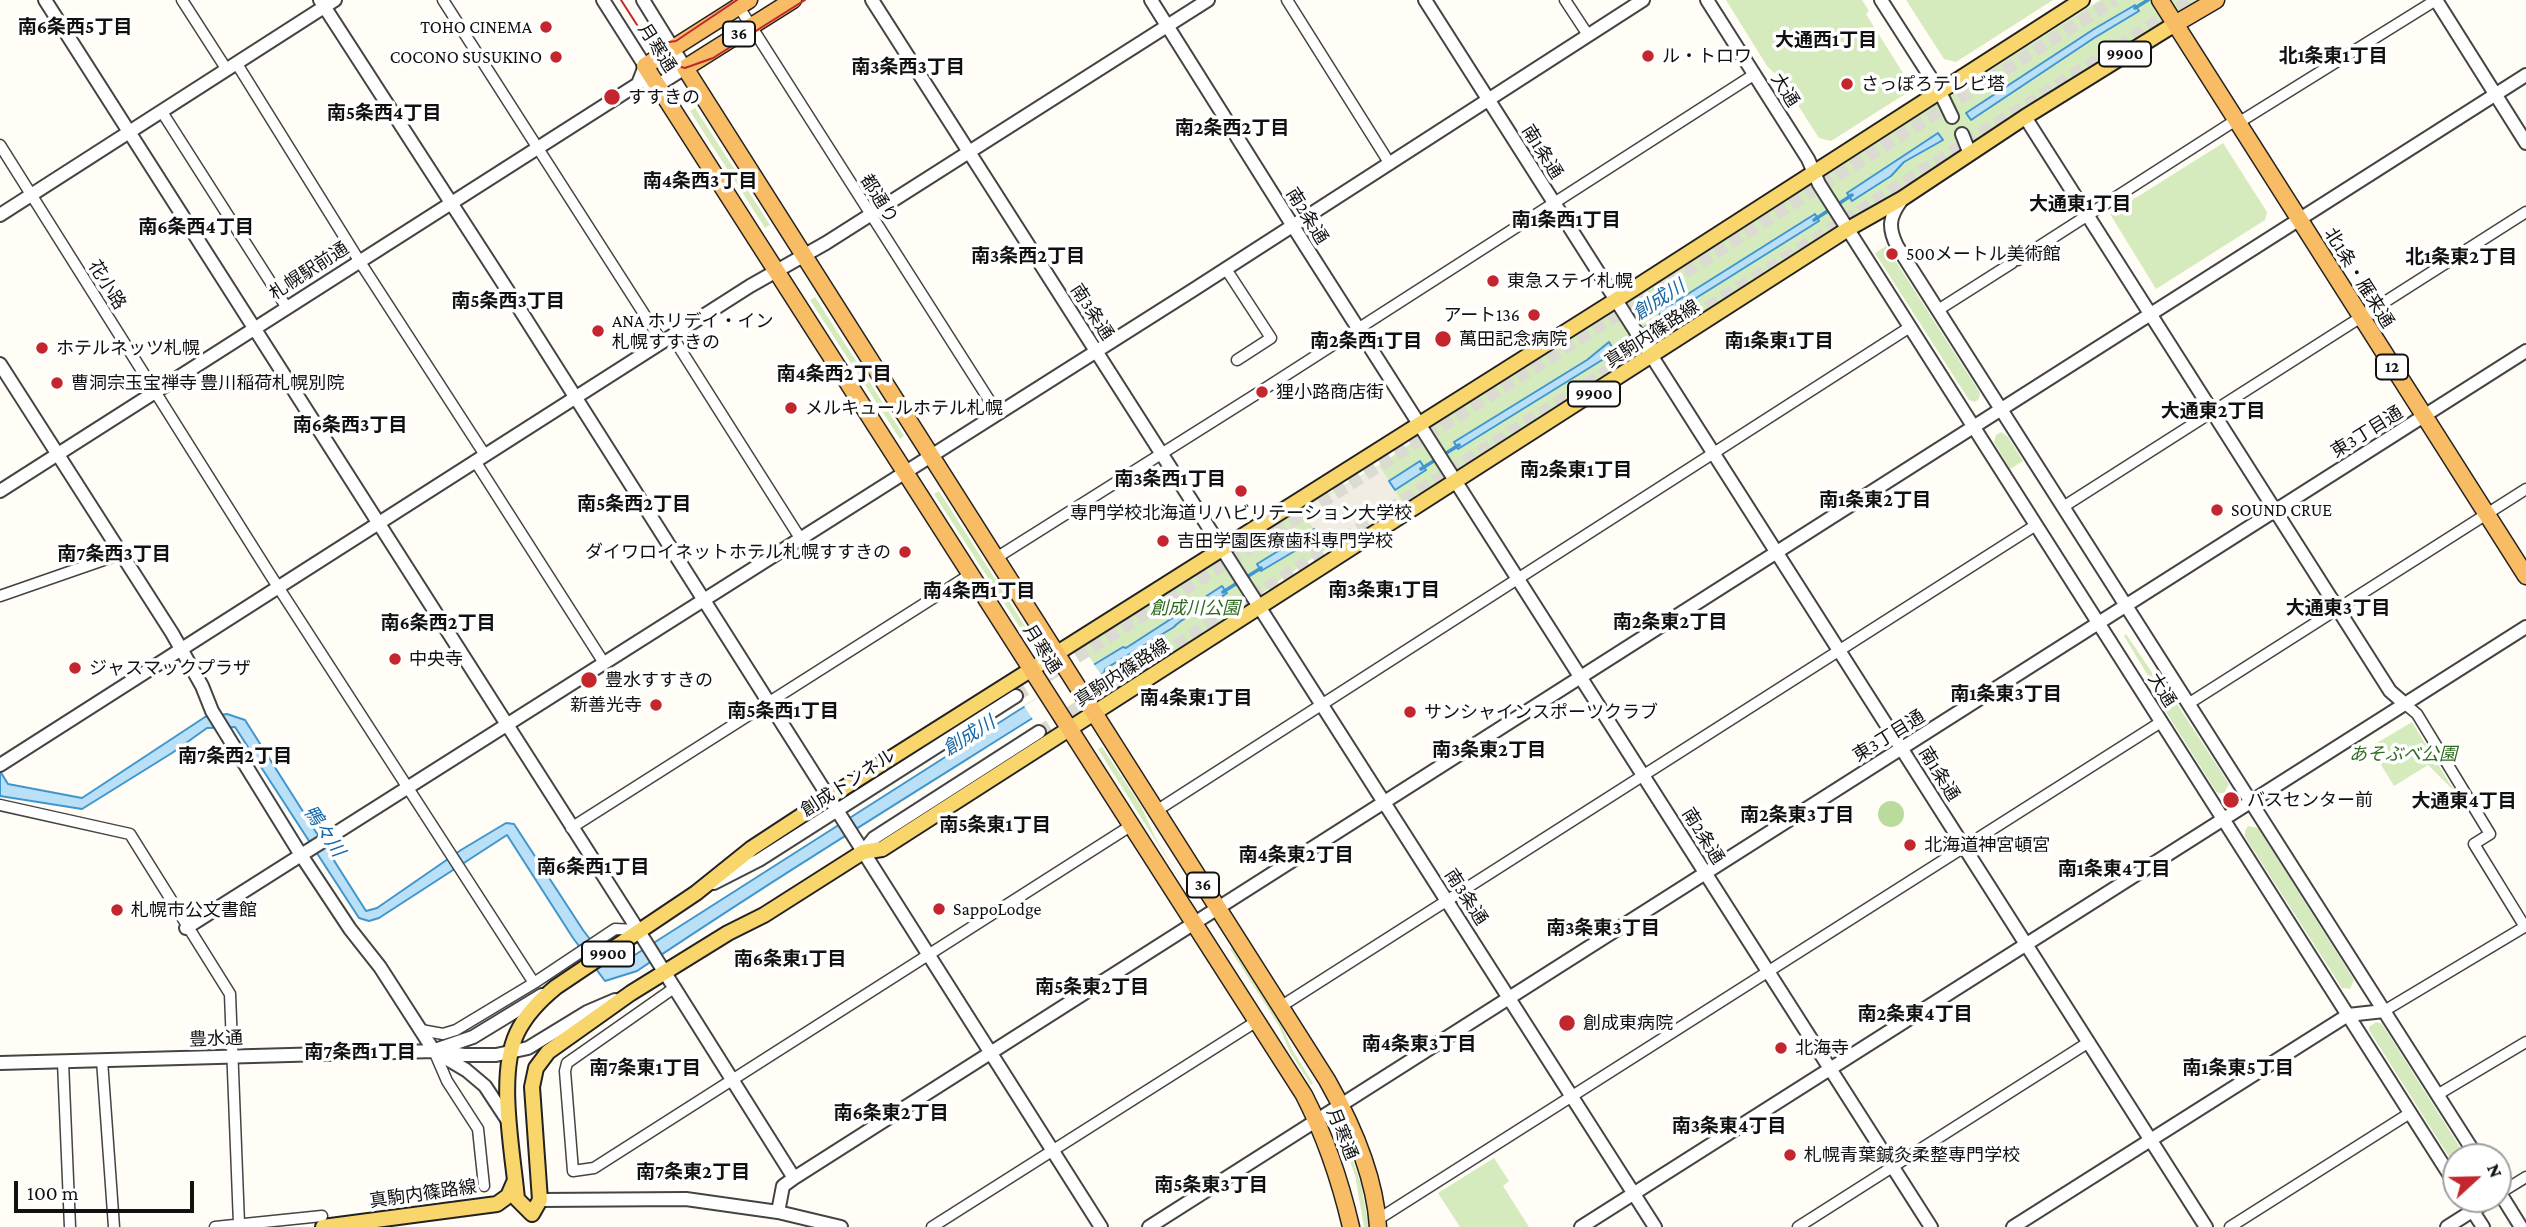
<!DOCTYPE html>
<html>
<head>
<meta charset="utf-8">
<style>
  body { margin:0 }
  #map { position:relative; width:2526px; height:1227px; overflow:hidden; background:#fffdf5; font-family:"Crimson Pro",serif }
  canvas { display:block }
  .north { position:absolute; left:2442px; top:1143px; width:70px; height:70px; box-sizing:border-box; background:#fff; border:2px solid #a0a0a0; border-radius:50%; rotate:68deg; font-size:19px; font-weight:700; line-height:28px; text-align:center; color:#111 }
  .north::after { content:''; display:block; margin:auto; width:24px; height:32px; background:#c4262e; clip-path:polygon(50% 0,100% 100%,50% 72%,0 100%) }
  .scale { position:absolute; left:14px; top:1181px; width:180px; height:32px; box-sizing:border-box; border:4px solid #111; border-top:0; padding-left:9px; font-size:21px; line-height:24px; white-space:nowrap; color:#111; -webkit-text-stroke:5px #fff; paint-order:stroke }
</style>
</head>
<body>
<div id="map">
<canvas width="2526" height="1227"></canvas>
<div class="north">N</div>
<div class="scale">100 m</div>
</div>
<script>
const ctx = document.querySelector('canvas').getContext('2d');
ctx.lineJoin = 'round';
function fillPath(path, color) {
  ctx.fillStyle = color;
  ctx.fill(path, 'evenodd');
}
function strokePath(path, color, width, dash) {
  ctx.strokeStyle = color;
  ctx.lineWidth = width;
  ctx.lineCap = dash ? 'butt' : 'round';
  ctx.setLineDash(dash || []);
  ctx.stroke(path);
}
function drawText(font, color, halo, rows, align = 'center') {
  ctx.font = font + ' "Crimson Pro","Noto Sans JP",serif';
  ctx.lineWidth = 7;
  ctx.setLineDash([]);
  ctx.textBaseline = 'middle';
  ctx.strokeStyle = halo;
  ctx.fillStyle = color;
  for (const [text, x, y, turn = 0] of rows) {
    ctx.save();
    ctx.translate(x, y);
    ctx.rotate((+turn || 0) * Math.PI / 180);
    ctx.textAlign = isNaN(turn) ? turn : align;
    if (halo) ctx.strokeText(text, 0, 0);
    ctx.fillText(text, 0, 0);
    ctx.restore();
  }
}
const green = new Path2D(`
  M1726 0H1862L1869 11 1866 14 1913 89 1831 141 1819 138 1783 82 1767 66Z
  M1906 0H2053L1956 62 1944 59Z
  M2100 0H2198L1464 468 1362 532 1325 550 1277 582 1232 616 1111 690 1083 647 1317 499C1361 478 1401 453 1437 422Z
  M695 108 770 225 765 228 690 111Z
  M2223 143 2267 212 2265 220 2156 289 2110 214Z
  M1886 246 1980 393 1979 399 1975 402 1969 400 1875 253Z
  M815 297 904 436 900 439 810 300Z
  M2001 432 2008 437 2023 461 2010 469 1994 442 1996 435Z
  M939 491 1030 634 1026 637 934 494Z
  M2126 634 2153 674 2175 701 2229 784 2224 793H2218L2215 790 2168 715 2150 679 2124 636Z
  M2412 722 2455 792 2428 765 2394 786 2370 747Z
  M1102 747 1141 806 1157 841 1186 889 1098 749Z
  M2248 826 2258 828 2354 980 2350 989 2342 988 2245 837V831Z
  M1232 948 1282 1027 1293 1051 1313 1083 1311 1085 1290 1052 1279 1026 1230 949Z
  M2376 1022 2382 1024 2466 1157H2456V1168L2369 1030V1027Z
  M1346 1141 1361 1184 1369 1227H1364L1355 1175 1343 1143Z
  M1494 1158 1509 1181 1503 1186 1529 1227H1460L1438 1193Z`);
const forest = new Path2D(`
  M1878 814a13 13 0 1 1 26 0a13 13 0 1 1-26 0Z`);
const plaza = new Path2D(`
  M1379 465 1404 505 1362 532 1327 550 1306 517 1310 514 1306 507 1351 483Z`);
const water = new Path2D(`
  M2135 5 2139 11 2094 38 1971 120 1966 113 2094 29Z
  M1938 133 1943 140 1904 162 1891 176 1852 201 1847 193Z
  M1815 214 1819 221 1669 315 1664 321 1657 310 1672 304Z
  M1609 342 1615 352 1458 449 1454 442 1587 360Z
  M1420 461 1426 470 1395 490 1389 481Z
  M1314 529 1318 536 1315 539 1261 571 1257 564Z
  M1222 586 1227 593C1214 602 1182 617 1174 627L1105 669 1104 673C948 772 790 868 637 971L605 981 573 938 507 835 379 918 369 921 359 918 235 727 207 728 172 753 82 809 0 796V771L8 784 82 798 205 717 227 714 245 720 366 911 377 908 461 850 506 823 514 824 583 930 610 966 630 958 1019 710 1123 647 1126 648Z`);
const pier = new Path2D(`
  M1093 663 1102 676 1034 721 1024 706Z`);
const stream = new Path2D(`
  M2135 8 2148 0
  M1814 220 1852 195
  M1640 331 1664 316
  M1611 350 1634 335
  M1421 469 1459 445
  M1223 592 1261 568`);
const tertiaryTunnel = new Path2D(`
  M1016 696 2115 0
  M1039 732 2191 0`);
const minor = new Path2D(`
  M182 0 227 70
  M443 0 662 342
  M1287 0 1390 164
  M1565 0 1588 35
  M737 4 998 414
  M237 64 360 262 485 455
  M162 112 287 308
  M2238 123 2436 0
  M0 145 271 576 534 983
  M2018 260 2236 120
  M1226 269 1271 338 1237 360
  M1938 310 2012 263
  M672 336 800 538
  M475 461 604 663
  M2063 507 2526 212
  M996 558 1258 393 1755 74
  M0 596 121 554
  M2188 704 2526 489
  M2405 704 2417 714 2490 834 2474 844 2525 927
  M0 805 130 834 230 994 239 1224
  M1156 811 1910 327
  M571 828 971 574
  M674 988 567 1063 565 1071 573 1171 594 1168 1132 825
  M1280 1007 2036 525
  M2384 1011 2526 926
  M421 1030 443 1034 456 1030 534 983 615 929 638 930
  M434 1051 447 1081 478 1129 484 1186
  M102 1060 114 1227
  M63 1062 70 1227
  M2437 1095 2526 1042
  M2500 1193 2526 1177
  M1377 1220 2161 722
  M215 1227 322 1216
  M932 1227 1257 1021
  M1798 1227 2089 1042
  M2230 1227 2410 1113`);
const tertiary = new Path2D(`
  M45 0 638 930 794 1178
  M320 0 510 294 1101 1227
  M643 0 685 68 658 85H649
  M872 0 1655 1227
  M1151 0 1303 242 1931 1227
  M1425 0 2206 1227
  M1707 0 1808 159 1819 184 2456 1185
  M1881 0 1940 92 1952 117
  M2436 0 2526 143
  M2025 117 2390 691 2405 704
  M1962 134 1970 154
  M1901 201C1889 217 1888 228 1897 246L2477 1157
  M0 215 335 0
  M0 364 172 633 202 686 212 711 301 855 350 929 380 967 434 1051 466 1070 485 1086 508 1121
  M0 491 638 84 645 66 603 0
  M0 765 750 286 826 243 1208 0
  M863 852 874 838 1039 732
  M714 883 759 860 1016 696
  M186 928 1193 290 1643 0
  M438 1049 473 1037 542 995
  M0 1063 434 1051 464 1055H496L528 1048 587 1012 615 1000
  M2498 1190 2521 1227
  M2465 1199 2483 1227
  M540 1200 686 1199 778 1212 841 1227
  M778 1212 783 1186 794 1178 2526 75
  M1149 1227 2526 351
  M1581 1227 2526 627
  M2013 1227 2348 1015 2384 1011
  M2447 1227 2491 1199`);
const primary = new Path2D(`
  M532 1214 540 1200 532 1087 536 1068 548 1052 631 993 728 933 764 915 863 852 882 849 1848 229 1903 198 2025 117 2175 24
  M532 1214 517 1199C513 1153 497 1075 517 1033 526 1014 540 1000 556 987L696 893 752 848 842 789 1616 300 2082 0
  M323 1227 497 1204 508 1196 515 1180`);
const trunk = new Path2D(`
  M749 0 645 66 1304 1095C1326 1138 1340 1180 1351 1227
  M793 0 685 68 1327 1080C1352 1124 1375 1175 1378 1227
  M2160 0 2526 576
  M2175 24 2216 0`);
const tram = new Path2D(`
  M621 0 655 53 670 64 685 68 713 58 805 0
  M645 32 662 43 676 41 737 0`);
const markers = [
  [546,27,7,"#c4262e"],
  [1648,56,7,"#c4262e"],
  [556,57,7,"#c4262e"],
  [1847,84,7,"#c4262e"],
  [612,97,9,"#c4262e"],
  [1892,254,7,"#c4262e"],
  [1493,281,7,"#c4262e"],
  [1534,315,7,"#c4262e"],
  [598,331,7,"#c4262e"],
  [1443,339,9,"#c4262e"],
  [42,348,7,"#c4262e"],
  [57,383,7,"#c4262e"],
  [1262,392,7,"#c4262e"],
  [791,408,7,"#c4262e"],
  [1241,491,7,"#c4262e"],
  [2217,510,7,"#c4262e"],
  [1163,541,7,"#c4262e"],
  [905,552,7,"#c4262e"],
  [395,659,7,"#c4262e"],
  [75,668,7,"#c4262e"],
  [589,680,9,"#c4262e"],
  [656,705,7,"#c4262e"],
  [1410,712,7,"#c4262e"],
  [2231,800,9,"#c4262e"],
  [1910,845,7,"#c4262e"],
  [939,909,7,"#c4262e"],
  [117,910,7,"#c4262e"],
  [1567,1023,9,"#c4262e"],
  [1781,1048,7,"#c4262e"],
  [1790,1155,7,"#c4262e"]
];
const shields = [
  [739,34,32],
  [2125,54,52],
  [2392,367,32],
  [1594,394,52],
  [1203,885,32],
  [608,954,52]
];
const shieldNames = [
  ["36",739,34],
  ["9900",2125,54],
  ["12",2392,367],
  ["9900",1594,394],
  ["36",1203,885],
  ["9900",608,954]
];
const poiNames = [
  ["TOHO CINEMA",532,27,"right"],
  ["ル・トロワ",1662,56],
  ["COCONO SUSUKINO",542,57,"right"],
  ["さっぽろテレビ塔",1861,84],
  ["すすきの",628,97],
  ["500メートル美術館",1906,254],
  ["東急ステイ札幌",1507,281],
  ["アート136",1520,315,"right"],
  ["ANA ホリデイ・イン",612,321],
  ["札幌すすきの",612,342],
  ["萬田記念病院",1459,339],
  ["ホテルネッツ札幌",56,348],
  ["曹洞宗玉宝禅寺 豊川稲荷札幌別院",71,383],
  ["狸小路商店街",1276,392],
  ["メルキュールホテル札幌",805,408],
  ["SOUND CRUE",2231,510],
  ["専門学校北海道リハビリテーション大学校",1241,513,"center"],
  ["吉田学園医療歯科専門学校",1177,541],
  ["ダイワロイネットホテル札幌すすきの",891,552,"right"],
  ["中央寺",409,659],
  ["ジャスマックプラザ",89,668],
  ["豊水すすきの",605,680],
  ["新善光寺",642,705,"right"],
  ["サンシャインスポーツクラブ",1424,712],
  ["バスセンター前",2247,800],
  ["北海道神宮頓宮",1924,845],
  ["SappoLodge",953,909],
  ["札幌市公文書館",131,910],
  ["創成東病院",1583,1023],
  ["北海寺",1795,1048],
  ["札幌青葉鍼灸柔整専門学校",1804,1155]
];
const streetNames = [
  ["月寒通",657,48,57],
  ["大通",1785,90,58],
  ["南1条通",1542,152,58],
  ["都通り",879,199,58],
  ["南2条通",1307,216,58],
  ["札幌駅前通",309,271,-33],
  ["北1条・雁来通",2359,278,58],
  ["花小路",107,285,58],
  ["南3条通",1092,312,57],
  ["真駒内篠路線",1652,334,-33],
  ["東3丁目通",2367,432,-32],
  ["月寒通",1042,649,57],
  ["真駒内篠路線",1122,673,-33],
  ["大通",2162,690,58],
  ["東3丁目通",1889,736,-32],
  ["南1条通",1939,774,58],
  ["創成トンネル",848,783,-33],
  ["南2条通",1703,836,58],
  ["南3条通",1466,897,57],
  ["豊水通",216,1039,-2],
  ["月寒通",1342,1134,68],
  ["真駒内篠路線",423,1194,-8]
];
const parkNames = [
  ["創成川公園",1195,608],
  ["あそぶべ公園",2403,754]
];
const neighbourhoodNames = [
  ["南6条西5丁目",75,27],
  ["大通西1丁目",1826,40],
  ["北1条東1丁目",2333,56],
  ["南3条西3丁目",908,67],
  ["南5条西4丁目",384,113],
  ["南2条西2丁目",1232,128],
  ["南4条西3丁目",700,181],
  ["大通東1丁目",2080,204],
  ["南1条西1丁目",1566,220],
  ["南6条西4丁目",196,227],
  ["南3条西2丁目",1028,256],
  ["北1条東2丁目",2461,257],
  ["南5条西3丁目",508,301],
  ["南2条西1丁目",1366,341],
  ["南1条東1丁目",1779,341],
  ["南4条西2丁目",834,374],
  ["大通東2丁目",2213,411],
  ["南6条西3丁目",350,425],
  ["南2条東1丁目",1576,470],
  ["南3条西1丁目",1170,479],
  ["南1条東2丁目",1875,500],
  ["南5条西2丁目",634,504],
  ["南7条西3丁目",114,554],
  ["南3条東1丁目",1384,590],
  ["南4条西1丁目",979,591],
  ["大通東3丁目",2338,608],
  ["南2条東2丁目",1670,622],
  ["南6条西2丁目",438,623],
  ["南1条東3丁目",2006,694],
  ["南4条東1丁目",1196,698],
  ["南5条西1丁目",783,711],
  ["南3条東2丁目",1489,750],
  ["南7条西2丁目",235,756],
  ["大通東4丁目",2464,801],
  ["南2条東3丁目",1797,815],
  ["南5条東1丁目",995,825],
  ["南4条東2丁目",1296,855],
  ["南6条西1丁目",593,867],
  ["南1条東4丁目",2114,869],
  ["南3条東3丁目",1603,928],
  ["南6条東1丁目",790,959],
  ["南5条東2丁目",1092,987],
  ["南2条東4丁目",1915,1014],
  ["南4条東3丁目",1419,1044],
  ["南7条西1丁目",360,1052],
  ["南7条東1丁目",645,1068],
  ["南1条東5丁目",2238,1068],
  ["南6条東2丁目",891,1113],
  ["南3条東4丁目",1729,1126],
  ["南7条東2丁目",693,1172],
  ["南5条東3丁目",1211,1185]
];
const waterNames = [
  ["創成川",1659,300,-33],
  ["創成川",969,736,-32],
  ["鴨々川",324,831,56]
];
fillPath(green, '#d5ebbd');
fillPath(forest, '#b9dc9c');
fillPath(plaza, '#f1ede2');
fillPath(water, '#b9e0f7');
strokePath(water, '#3f96cf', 2);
fillPath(pier, '#fffdf5');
strokePath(stream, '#3f96cf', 3.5);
strokePath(tertiaryTunnel, '#dbdad3', 12, [12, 6]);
strokePath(minor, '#444', 13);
strokePath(tertiary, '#444', 16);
strokePath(primary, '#222', 18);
strokePath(trunk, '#222', 19);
strokePath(minor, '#fff', 10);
strokePath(tertiary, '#fff', 12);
strokePath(primary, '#f9d66b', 14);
strokePath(trunk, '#f7bc64', 16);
strokePath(tram, '#c4262e', 2);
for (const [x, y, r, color] of markers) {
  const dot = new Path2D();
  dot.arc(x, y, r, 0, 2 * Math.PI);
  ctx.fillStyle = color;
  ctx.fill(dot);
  strokePath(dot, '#fff', 2.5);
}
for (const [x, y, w] of shields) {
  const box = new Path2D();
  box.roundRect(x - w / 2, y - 12.5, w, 25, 5);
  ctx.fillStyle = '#fff';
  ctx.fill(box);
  strokePath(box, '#111', 2);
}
drawText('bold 16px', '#111', null, shieldNames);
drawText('18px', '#111', '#fff', poiNames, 'left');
drawText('18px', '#111', '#fff', streetNames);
drawText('italic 18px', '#2f6b1f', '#fff', parkNames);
drawText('bold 19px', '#111', '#fff', neighbourhoodNames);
drawText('italic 19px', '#1768a6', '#fff', waterNames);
</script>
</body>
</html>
